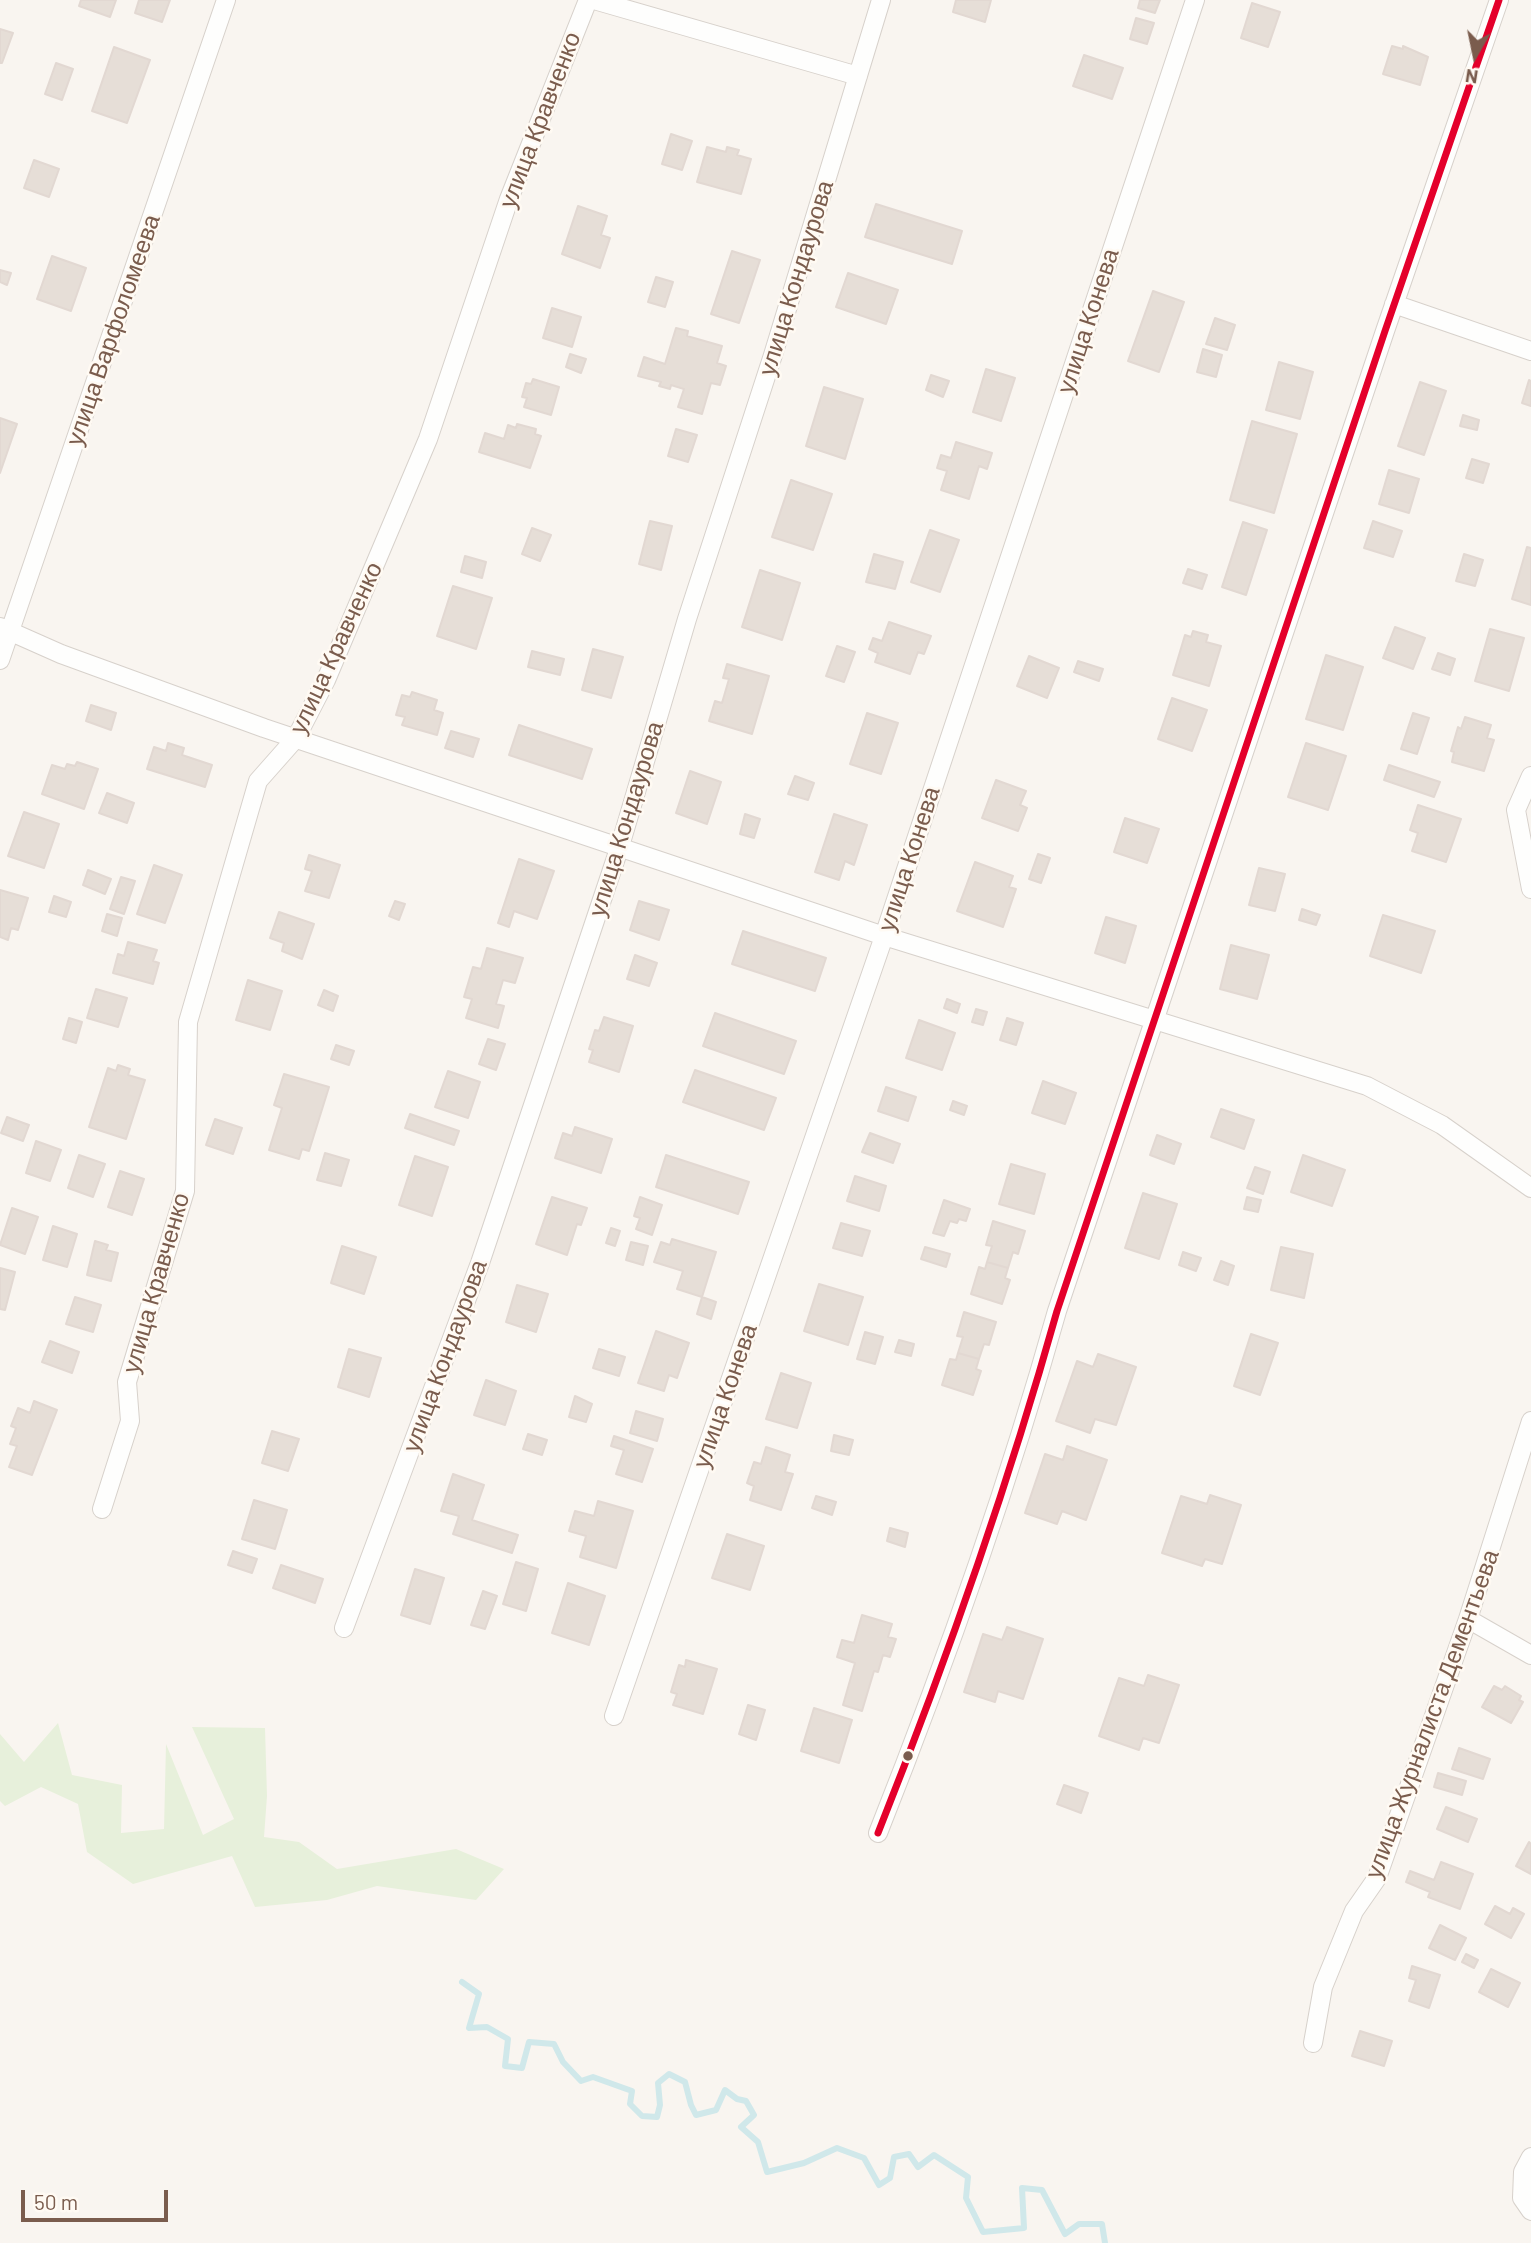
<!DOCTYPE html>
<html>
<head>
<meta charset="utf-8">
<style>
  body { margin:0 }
  #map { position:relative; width:1531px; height:2243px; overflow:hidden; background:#f9f5f0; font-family:Barlow,sans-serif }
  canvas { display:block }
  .north { position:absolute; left:1440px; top:21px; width:70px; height:70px; -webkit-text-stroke:5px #fffaf3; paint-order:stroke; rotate:189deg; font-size:19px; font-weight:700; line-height:28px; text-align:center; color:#7a5c4d }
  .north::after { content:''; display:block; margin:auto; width:24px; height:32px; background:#7a5c4d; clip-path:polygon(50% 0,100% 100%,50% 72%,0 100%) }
  .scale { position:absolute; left:21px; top:2190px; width:147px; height:32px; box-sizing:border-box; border:4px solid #7a5c4d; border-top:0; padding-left:9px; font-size:21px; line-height:24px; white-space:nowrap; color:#7a5c4d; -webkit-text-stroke:5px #fffaf3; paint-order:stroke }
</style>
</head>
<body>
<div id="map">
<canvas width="1531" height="2243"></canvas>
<div class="north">N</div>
<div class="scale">50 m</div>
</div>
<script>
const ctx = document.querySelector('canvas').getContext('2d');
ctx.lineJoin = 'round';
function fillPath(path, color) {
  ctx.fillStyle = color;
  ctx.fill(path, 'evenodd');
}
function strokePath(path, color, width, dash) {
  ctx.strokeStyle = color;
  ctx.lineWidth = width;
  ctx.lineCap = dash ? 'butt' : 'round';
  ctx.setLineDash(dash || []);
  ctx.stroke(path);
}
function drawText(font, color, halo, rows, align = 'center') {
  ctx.font = font + ' Barlow,sans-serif';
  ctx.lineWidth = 5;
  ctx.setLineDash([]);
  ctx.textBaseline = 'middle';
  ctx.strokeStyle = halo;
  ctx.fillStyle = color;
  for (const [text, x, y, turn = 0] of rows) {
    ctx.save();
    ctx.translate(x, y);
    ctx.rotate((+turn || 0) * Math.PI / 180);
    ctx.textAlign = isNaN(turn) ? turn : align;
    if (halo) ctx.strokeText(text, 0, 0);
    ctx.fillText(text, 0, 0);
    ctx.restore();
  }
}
const green = new Path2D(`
  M58 1723 72 1775 122 1785 121 1833 164 1829 166 1744 203 1835 234 1819 192 1727 265 1728 267 1796 264 1837 299 1842 337 1869 456 1849 504 1869 476 1900 377 1886 327 1900 255 1907 232 1856 133 1884 87 1852 78 1804 41 1787 5 1806 0 1801V1734L24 1762Z`);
const stream = new Path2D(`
  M462 1982 479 1994 469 2028 487 2027 508 2039 505 2066 522 2068 529 2042 554 2044 563 2062 581 2081 593 2077 632 2091 630 2104 642 2116 657 2117 660 2105 658 2083 669 2074 685 2082 691 2105 696 2115 716 2110 725 2090 737 2099 746 2101 754 2115 741 2127 758 2142 767 2172 804 2163 837 2148 864 2158 879 2185 890 2178 894 2157 909 2154 918 2167 934 2155 968 2177 966 2198 983 2232 1024 2228 1022 2188 1042 2190 1065 2234 1079 2224H1102L1105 2243`);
const building = new Path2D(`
  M81 0H116L110 17 79 6Z
  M139 0H170L162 22 135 13Z
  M956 0H991L985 22 953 12Z
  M1140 0H1160L1155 13 1138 8Z
  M1252 3 1280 12 1268 47 1241 38Z
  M1136 18 1154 23 1147 44 1130 39Z
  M0 29 13 33 2 63H0Z
  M1392 46 1403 49V46L1428 57 1420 85 1383 74Z
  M114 47 150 60 127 123 92 111Z
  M1084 55 1123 68 1112 99 1073 86Z
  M56 63 73 69 62 100 45 94Z
  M671 134 692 141 682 170 662 164Z
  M707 147 726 152 727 147 739 150 737 155 751 159 741 194 697 182Z
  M34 160 59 169 49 197 24 188Z
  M876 204 962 231 952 264 865 237Z
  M578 206 607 216 601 235 610 238 600 268 562 254Z
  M732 251 760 260 739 323 711 314Z
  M52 256 86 268 71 311 37 299Z
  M0 270 11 273 7 285 0 282Z
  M848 273 898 290 886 324 836 307Z
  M656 277 673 282 665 307 648 302Z
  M1153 291 1184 302 1159 372 1128 361Z
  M552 308 581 317 572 347 543 338Z
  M1215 318 1235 325 1227 350 1206 344Z
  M676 328 688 331 687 336 722 346 717 363 726 366 720 385 711 383 702 414 678 407 684 389 671 385 670 389 659 386 661 382 638 376 644 357 665 364Z
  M1203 349 1222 355 1216 377 1197 372Z
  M570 354 586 359 581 373 566 367Z
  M1279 362 1313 372 1300 419 1266 410Z
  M986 369 1015 378 1001 421 973 412Z
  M931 375 949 381 943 397 926 390Z
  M533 379 559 387 551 415 524 407 527 398 522 397 526 383 531 384Z
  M1529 380 1531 381V406L1522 403Z
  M1420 382 1446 391 1424 455 1398 446Z
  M824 387 863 399 845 459 806 446Z
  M1463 415 1479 420 1477 430 1460 426Z
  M0 418 17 424 0 473Z
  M1252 421 1297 434 1274 513 1230 500Z
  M517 424 536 429 535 434 541 436 530 468 479 452 485 433 504 439 508 425 516 428Z
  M676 429 697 435 688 462 668 456Z
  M956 442 992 453 987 469 979 466 969 499 941 490 947 471 937 468 941 455 951 458Z
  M1472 459 1489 464 1483 483 1466 478Z
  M1389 470 1419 479 1409 513 1379 504Z
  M791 480 832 494 813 550 772 537Z
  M650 521 672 526 661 570 639 564Z
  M1373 521 1402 531 1393 557 1364 548Z
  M1243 522 1267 530 1246 595 1222 587Z
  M532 528 551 535 540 561 522 554Z
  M930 530 959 540 940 592 911 582Z
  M1527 547 1531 548V605L1512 599Z
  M874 554 903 562 895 589 866 582Z
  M1464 554 1483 560 1475 586 1456 581Z
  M465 556 486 562 482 578 461 572Z
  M1188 569 1207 575 1202 589 1183 583Z
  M760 570 800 583 782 640 742 627Z
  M453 586 492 598 476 649 437 636Z
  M889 622 931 636 924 654 918 652 910 674 875 662 878 653 869 649 873 638 882 641Z
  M1395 627 1425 638 1413 669 1383 658Z
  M1490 629 1524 638 1509 691 1475 681Z
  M1193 631 1208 635 1206 642 1221 646 1209 686 1173 675 1185 635 1191 637Z
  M837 646 855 652 844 682 826 676Z
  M593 649 623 657 611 698 582 690Z
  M532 651 564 659 560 675 528 667Z
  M1438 653 1455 659 1450 675 1432 669Z
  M1326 655 1363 667 1343 730 1306 719Z
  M1029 656 1059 668 1047 698 1017 686Z
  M1078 661 1103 669 1099 681 1074 672Z
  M727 664 769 676 752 734 709 721 715 701 722 703 729 679 723 678Z
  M412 692 437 700 434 710 443 713 437 735 402 725 405 717 396 715 402 695 410 697Z
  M1172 698 1207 710 1192 751 1158 739Z
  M91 705 116 713 111 730 86 721Z
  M867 713 898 723 881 774 850 764Z
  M1413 713 1429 718 1417 754 1401 749Z
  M1465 717 1491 725 1487 738 1494 740 1484 771 1452 762 1454 752 1451 751 1458 727 1461 729Z
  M519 725 592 749 582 779 509 755Z
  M451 731 479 739 473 757 445 748Z
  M168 743 184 748 182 755 212 765 205 787 147 769 154 747 166 751Z
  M1306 743 1346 756 1328 810 1288 797Z
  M77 762 98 769 84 809 42 794 52 765 65 769 67 764 75 766Z
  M1389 765 1440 782 1434 797 1384 780Z
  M690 771 721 782 707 824 676 813Z
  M795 776 814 783 808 800 788 794Z
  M996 780 1026 791 1020 805 1027 808 1018 831 982 818Z
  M107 793 134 803 127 823 99 813Z
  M1418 805 1461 819 1446 862 1412 851 1418 833 1410 830Z
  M24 812 59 824 44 868 8 856Z
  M745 814 760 819 754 838 740 834Z
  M834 814 867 825 854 865 845 861 839 880 815 872Z
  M1125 818 1159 829 1147 863 1114 852Z
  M1038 854 1050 858 1041 883 1029 879Z
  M309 855 340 865 329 898 305 891 312 871 305 869Z
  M519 859 554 871 537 919 514 911 509 927 498 923Z
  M975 862 1013 876 1009 887 1016 889 1003 927 957 911Z
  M154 865 182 875 165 923 137 914Z
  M1259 868 1285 874 1275 911 1249 905Z
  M88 870 111 879 105 894 83 885Z
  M121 877 135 881 124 914 110 909Z
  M0 890 28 898 18 930 11 928 8 940 0 937Z
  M54 896 71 902 66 917 49 912Z
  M395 901 405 904 399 920 389 916Z
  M639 901 669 910 659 940 630 930Z
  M1302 909 1320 915 1316 925 1299 920Z
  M279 912 314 924 302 959 282 951 284 943 270 938Z
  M107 914 122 918 117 936 102 931Z
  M1383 915 1435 931 1421 973 1370 956Z
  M1106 917 1136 926 1125 963 1095 953Z
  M743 931 826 958 815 991 732 964Z
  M128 942 157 950 153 961 159 963 153 984 113 973 118 954 124 956Z
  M1231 945 1269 955 1257 999 1220 989Z
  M487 948 523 958 515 983 503 980 496 1004 504 1006 498 1028 466 1018 472 999 464 997 473 967 481 969Z
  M635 955 657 963 649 986 627 979Z
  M248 980 282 991 270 1030 236 1020Z
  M96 989 127 998 118 1027 87 1018Z
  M324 990 338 996 333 1011 318 1005Z
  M947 999 960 1004 957 1013 944 1008Z
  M976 1009 987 1012 983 1025 972 1022Z
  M715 1013 796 1041 784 1074 703 1046Z
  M604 1017 633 1026 619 1072 589 1062 593 1050 589 1049 595 1030 599 1031Z
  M69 1018 82 1022 76 1043 63 1039Z
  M1007 1018 1023 1023 1016 1045 1000 1040Z
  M919 1020 955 1033 942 1070 906 1058Z
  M488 1039 505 1044 496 1070 479 1064Z
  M336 1045 354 1051 349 1065 331 1059Z
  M118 1065 130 1069 128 1075 145 1080 126 1139 89 1127 108 1068 116 1071Z
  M695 1070 776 1098 764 1130 683 1102Z
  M448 1071 480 1082 468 1118 435 1107Z
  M284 1074 329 1087 309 1151 302 1149 299 1159 269 1150 282 1108 274 1105Z
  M1043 1081 1076 1093 1065 1124 1032 1113Z
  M886 1087 916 1097 908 1121 878 1111Z
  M953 1101 967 1106 964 1115 950 1110Z
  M1221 1109 1254 1120 1244 1149 1211 1137Z
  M410 1114 459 1131 454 1145 405 1128Z
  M7 1117 29 1125 23 1141 1 1133Z
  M215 1119 242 1128 233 1154 206 1145Z
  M575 1127 612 1139 601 1173 555 1158 563 1133 572 1136Z
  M870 1133 900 1144 893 1163 862 1152Z
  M1157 1135 1181 1144 1174 1164 1150 1155Z
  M36 1141 61 1150 50 1181 26 1173Z
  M325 1153 349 1160 341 1186 317 1180Z
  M79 1155 105 1164 93 1197 68 1188Z
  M666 1155 749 1182 738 1214 656 1187Z
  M1303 1155 1345 1170 1332 1206 1291 1192Z
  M415 1156 448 1167 432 1216 399 1205Z
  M1011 1164 1045 1174 1034 1214 999 1204Z
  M1255 1167 1270 1172 1263 1194 1247 1188Z
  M120 1171 144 1179 132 1215 108 1207Z
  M855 1176 886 1186 879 1211 847 1201Z
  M1143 1193 1177 1204 1159 1259 1125 1248Z
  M552 1197 587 1208 581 1225 577 1224 567 1255 536 1244Z
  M640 1197 662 1205 652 1235 636 1229 640 1218 634 1216Z
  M1247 1197 1261 1200 1258 1212 1244 1209Z
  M944 1200 970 1209 966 1221 959 1219 957 1223 950 1221 944 1236 933 1233Z
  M12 1208 38 1217 25 1254 0 1245Z
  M993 1221 1025 1231 1018 1254 1013 1252 1008 1268 987 1262 992 1246 986 1245Z
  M841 1223 870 1231 862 1256 833 1248Z
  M53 1226 77 1234 67 1267 43 1260Z
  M611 1228 620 1231 615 1246 606 1243Z
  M672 1239 716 1252 702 1297 677 1289 683 1271 654 1262 661 1242 670 1245Z
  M95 1241 108 1245 106 1250 118 1253 111 1281 87 1275Z
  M631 1242 648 1246 643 1265 626 1260Z
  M342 1246 376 1257 364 1294 331 1283Z
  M925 1247 950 1254 946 1267 921 1259Z
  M1281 1247 1313 1254 1304 1298 1271 1290Z
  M1183 1252 1201 1258 1196 1271 1179 1265Z
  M1221 1261 1234 1266 1228 1285 1214 1280Z
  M987 1262 1008 1268 1005 1278 1010 1280 1002 1304 971 1294 979 1267 985 1269Z
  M0 1268 15 1272 5 1310 0 1309Z
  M819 1284 863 1297 848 1345 804 1331Z
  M517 1285 548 1294 536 1332 506 1322Z
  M75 1297 101 1305 93 1332 66 1324Z
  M702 1297 716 1302 711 1319 697 1314Z
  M964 1312 996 1322 989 1345 984 1344 979 1359 958 1353 963 1337 957 1336Z
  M656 1331 689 1343 677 1378 669 1375 664 1391 638 1383Z
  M865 1332 883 1337 875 1364 857 1359Z
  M1251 1334 1278 1343 1260 1395 1234 1386Z
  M899 1340 914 1344 911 1356 895 1352Z
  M50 1341 79 1352 72 1373 42 1362Z
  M349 1349 381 1358 369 1397 338 1387Z
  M599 1349 625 1357 619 1376 593 1368Z
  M958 1353 979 1359 976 1369 981 1371 973 1395 942 1385 950 1359 956 1360Z
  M1098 1354 1136 1367 1116 1425 1095 1419 1090 1433 1056 1421 1077 1361 1093 1367Z
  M781 1373 811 1383 797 1428 766 1419Z
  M486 1380 516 1391 505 1425 474 1415Z
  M575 1396 592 1404 586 1422 569 1417Z
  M34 1401 57 1410 32 1475 9 1467 17 1446 10 1444 16 1428 11 1426 18 1408 30 1413Z
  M636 1411 663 1419 657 1441 630 1433Z
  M272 1431 299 1439 288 1471 262 1463Z
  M528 1434 547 1440 542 1455 523 1449Z
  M834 1435 853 1440 849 1455 831 1451Z
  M614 1436 653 1449 642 1482 616 1474 624 1450 611 1446Z
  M1067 1446 1107 1460 1086 1520 1062 1511 1057 1524 1025 1513 1045 1454 1063 1460Z
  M766 1447 790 1455 785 1472 793 1474 781 1510 750 1500 754 1486 747 1483 754 1462 761 1464Z
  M453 1474 484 1485 472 1520 518 1535 512 1553 453 1534 459 1516 441 1511Z
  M1210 1495 1241 1505 1222 1564 1205 1559 1202 1566 1162 1553 1181 1496 1207 1504Z
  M816 1496 836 1502 832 1515 812 1508Z
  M254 1500 287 1510 275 1549 242 1539Z
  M598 1501 633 1511 616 1568 580 1557 586 1536 569 1531 575 1511 594 1516Z
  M890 1528 908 1533 905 1547 887 1541Z
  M727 1534 764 1546 750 1590 712 1578Z
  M233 1551 257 1559 252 1573 228 1565Z
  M516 1562 538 1569 526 1611 503 1604Z
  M281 1565 323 1579 315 1603 273 1588Z
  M415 1569 444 1578 430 1624 401 1615Z
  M568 1583 605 1596 589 1645 552 1633Z
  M483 1591 497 1596 485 1629 471 1625Z
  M862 1615 892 1624 888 1637 896 1639 890 1657 883 1655 878 1672 874 1671 862 1711 843 1705 855 1663 837 1657 842 1640 854 1643Z
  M1007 1627 1043 1639 1023 1699 998 1691 995 1702 964 1692 983 1634 1002 1640Z
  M686 1660 717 1669 703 1714 673 1705 677 1694 671 1692 679 1665 685 1667Z
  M1148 1675 1179 1685 1159 1743 1143 1738 1139 1750 1099 1736 1119 1678 1144 1686Z
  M1494 1686 1502 1690 1505 1686 1521 1696 1519 1700 1523 1702 1511 1723 1482 1707Z
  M748 1705 765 1710 756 1740 739 1734Z
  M814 1708 852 1720 839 1763 801 1751Z
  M1459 1748 1490 1759 1483 1779 1452 1769Z
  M1438 1773 1466 1781 1462 1795 1434 1787Z
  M1064 1785 1088 1793 1081 1813 1057 1804Z
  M1446 1807 1477 1819 1468 1842 1437 1829Z
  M1529 1842 1531 1844V1874L1516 1866Z
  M1441 1862 1473 1874 1460 1909 1428 1897 1430 1892 1406 1882 1410 1871 1434 1880Z
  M1495 1906 1510 1914 1513 1908 1524 1914 1511 1938 1485 1924Z
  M1440 1925 1466 1938 1455 1960 1429 1948Z
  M1466 1954 1478 1960 1474 1968 1462 1962Z
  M1412 1966 1440 1975 1429 2008 1409 2001 1416 1980 1409 1978Z
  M1491 1969 1520 1983 1508 2007 1479 1992Z
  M1360 2031 1392 2041 1384 2066 1352 2056Z`);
const street = new Path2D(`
  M594 0 858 76
  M1394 304 1531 351
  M0 627 61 654 264 728 884 936 1367 1086 1442 1125 1531 1188
  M0 660 226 0
  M1531 776 1516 810 1531 889
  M102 1509 130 1421 127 1382 185 1191 188 1022 258 781 296 738 326 680 428 439 509 199 588 0
  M1468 1619 1531 1655
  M344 1628 480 1263 620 846 687 619 773 355 881 0
  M614 1716 881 945 1195 0
  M878 1833C946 1662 1007 1489 1057 1311L1385 331 1499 0
  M1313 2043 1323 1987 1354 1911 1377 1878 1468 1619 1531 1421
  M1531 2157 1523 2172 1522 2198 1531 2211`);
const bus1 = new Path2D(`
  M878 1833C946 1662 1007 1489 1057 1311L1385 331 1499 0`);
const markers = [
  [908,1756,6,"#7a5c4d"]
];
const streetNames = [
  ["улица Кравченко",540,120,-69],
  ["улица Кондаурова",796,278,-73],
  ["улица Конева",1088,321,-72],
  ["улица Варфоломеева",113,330,-71],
  ["улица Кравченко",336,648,-65],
  ["улица Кондаурова",626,819,-73],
  ["улица Конева",909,859,-72],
  ["улица Кравченко",156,1283,-74],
  ["улица Кондаурова",445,1356,-70],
  ["улица Конева",725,1396,-71],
  ["улица Журналиста Дементьева",1432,1714,-70]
];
fillPath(green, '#e7f0db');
strokePath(stream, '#d0e8ea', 6);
fillPath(building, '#e6ded7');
strokePath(building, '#e2d8d2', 2);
strokePath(street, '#d7d1cb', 20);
strokePath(street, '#fefefd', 18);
strokePath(bus1, '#e4002b', 7);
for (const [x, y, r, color] of markers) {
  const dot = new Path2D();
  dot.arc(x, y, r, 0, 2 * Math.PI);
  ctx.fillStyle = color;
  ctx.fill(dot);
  strokePath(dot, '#fffaf3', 2.5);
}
drawText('24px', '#7a5c4d', '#fffaf3', streetNames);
</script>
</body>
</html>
